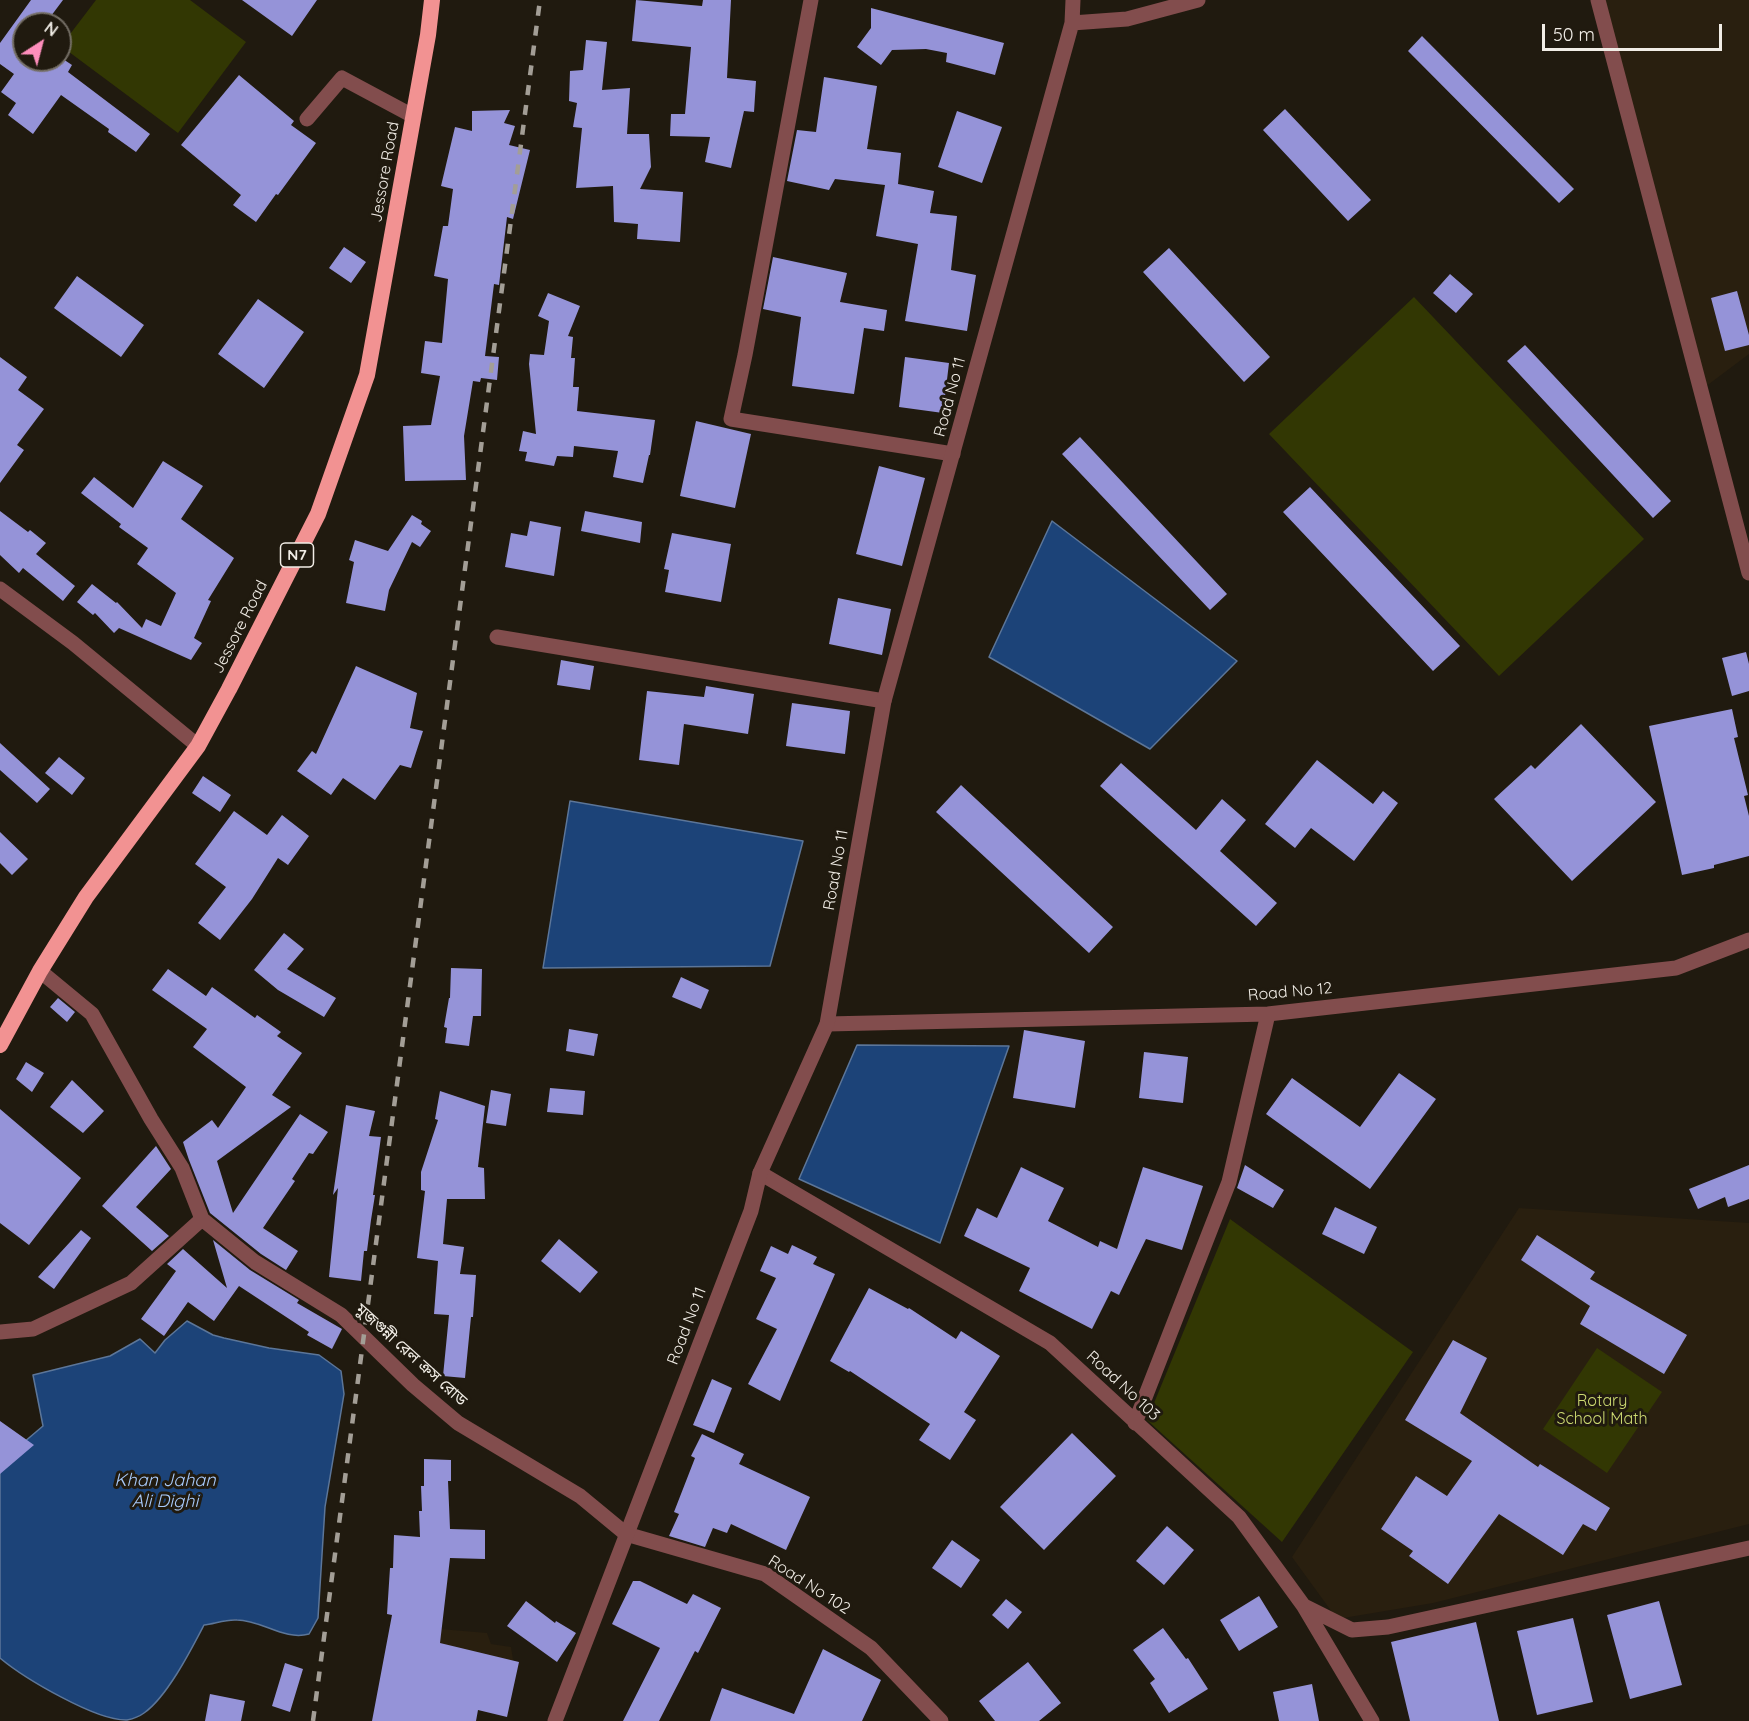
<!DOCTYPE html>
<html>
<head>
<meta charset="utf-8">
<style>
  body { margin:0 }
  #map { position:relative; width:1749px; height:1721px; overflow:hidden; background:#201a0f; font-family:Quicksand,sans-serif }
  canvas { display:block }
  .north { position:absolute; left:12px; top:12px; width:60px; height:60px; box-sizing:border-box; background:#201a0f; border:2px solid #746e65; border-radius:50%; rotate:36deg; font-size:16px; font-weight:700; line-height:24px; text-align:center; color:#f1ede6 }
  .north::after { content:''; display:block; margin:auto; width:21px; height:27px; background:#fe8ebc; clip-path:polygon(50% 0,100% 100%,50% 72%,0 100%) }
  .scale { position:absolute; left:1542px; top:24px; width:180px; height:27px; box-sizing:border-box; border:3px solid #f1ede6; border-top:0; padding-left:8px; font-size:18px; line-height:21px; white-space:nowrap; color:#f1ede6; -webkit-text-stroke:4px #201a0f; paint-order:stroke }
</style>
</head>
<body>
<div id="map">
<canvas width="1749" height="1721"></canvas>
<div class="north">N</div>
<div class="scale">50 m</div>
</div>
<script>
const ctx = document.querySelector('canvas').getContext('2d');
ctx.lineJoin = 'round';
function fillPath(path, color) {
  ctx.fillStyle = color;
  ctx.fill(path, 'evenodd');
}
function strokePath(path, color, width, dash) {
  ctx.strokeStyle = color;
  ctx.lineWidth = width;
  ctx.lineCap = dash ? 'butt' : 'round';
  ctx.setLineDash(dash || []);
  ctx.stroke(path);
}
function drawText(font, color, halo, rows, align = 'center') {
  ctx.font = font + ' Quicksand,"Noto Sans Bengali",sans-serif';
  ctx.lineWidth = 6;
  ctx.setLineDash([]);
  ctx.textBaseline = 'middle';
  ctx.strokeStyle = halo;
  ctx.fillStyle = color;
  for (const [text, x, y, turn = 0] of rows) {
    ctx.save();
    ctx.translate(x, y);
    ctx.rotate((+turn || 0) * Math.PI / 180);
    ctx.textAlign = isNaN(turn) ? turn : align;
    if (halo) ctx.strokeText(text, 0, 0);
    ctx.fillText(text, 0, 0);
    ctx.restore();
  }
}
const built = new Path2D(`
  M1597 0H1749V354L1697 393Z
  M1519 1208 1749 1223V1524L1433 1603 1337 1619 1292 1557Z
  M440 1629 487 1633 491 1644 511 1647 513 1660 504 1669 429 1677Z`);
const green = new Path2D(`
  M96 0H190L246 42 178 133 61 46Z
  M1414 297 1644 539 1499 676 1269 434Z
  M1230 1219 1413 1352 1282 1542 1147 1420Z
  M1597 1348 1662 1392 1607 1473 1543 1429Z`);
const water = new Path2D(`
  M1052 521 1237 661 1150 749 989 657Z
  M570 801 803 841 770 966 543 968Z
  M857 1045 1009 1046 940 1243 799 1179Z
  M187 1321 213 1335 224 1338 269 1348 319 1355 341 1371 344 1394 325 1507 318 1618 309 1634C284 1641 262 1620 237 1620 226 1619 214 1624 204 1625 191 1650 167 1697 144 1713 140 1716 132 1719 127 1720 96 1721 24 1678 0 1658V1459L10 1454 43 1426 33 1375 110 1356 140 1339 155 1353 165 1340Z`);
const building = new Path2D(`
  M31 0H63L45 24H24V60H60V57L72 65 68 72 150 134 136 152 108 132 109 129 61 95 33 134 8 115 16 103 1 92 14 74 0 64V43Z
  M242 0H317L292 36Z
  M636 0 702 6 703 0H731L727 78 756 81 754 112 744 111 731 168 705 162 710 137 670 136 671 114H685L691 47 632 41Z
  M871 8 1004 43 995 75 946 62 947 53 926 49 892 50 881 65 857 47 871 28Z
  M1422 36 1574 189 1559 203 1408 51Z
  M586 40 607 42 602 90 630 88 627 134H649L651 167 640 189 683 192 680 242 637 239 638 224 614 222 613 186 576 188 582 128 573 127 577 103 569 101 570 71 583 70Z
  M239 75 294 121 291 125 316 143 278 195 276 194 256 222 233 205 241 195 181 145Z
  M824 77 877 86 867 149 901 153 898 184 934 191 930 213 957 216 951 270 976 275 967 331 905 321 918 244 876 236 885 185 835 179 829 190 787 181 797 130 816 132Z
  M1285 109 1371 200 1348 221 1263 130Z
  M510 110 504 123 515 126 509 145 530 150 513 219 507 217 499 285 494 284 485 356 499 357 497 380 481 378 480 382 473 381 464 436 466 480 405 481 403 426 431 425 440 376 421 373 425 341 442 343 448 279 434 276 443 226H448L453 189 441 186 455 127 472 131V111Z
  M957 111 1002 127 982 183 938 167Z
  M344 247 366 262 351 283 329 268Z
  M1169 248 1270 357 1244 382 1143 272Z
  M773 257 847 273 840 302 887 310 884 331 864 328 854 394 792 386 801 317 763 309Z
  M1450 274 1473 294 1456 313 1433 293Z
  M77 276 144 325 121 357 54 308Z
  M1737 291 1749 335V345L1725 351 1711 298Z
  M548 293 580 306 568 336 573 337 571 358H575L573 387H579L577 411 655 420 650 455H649L643 483 613 477 618 451 574 446 573 457 557 456 554 466 525 461 527 452 519 451 523 431 536 434 529 364 530 354 544 355 549 321 538 316Z
  M258 299 304 332 264 388 218 354Z
  M1525 345 1671 501 1653 518 1507 361Z
  M0 357 27 377 18 390 44 409 17 445 24 450 0 483Z
  M905 357 949 363 943 413 899 407Z
  M696 421 751 434 735 508 680 496Z
  M1080 437 1227 594 1210 610 1062 454Z
  M163 461 203 486 181 519 234 558 208 600 211 601 194 638 202 643 191 660 119 628 114 633 95 613 93 615 77 602 92 584 116 603 117 602 142 628 146 619 161 626 176 593 137 564 148 548 119 527 121 524 81 493 94 477 133 508Z
  M879 466 925 478 902 566 856 554Z
  M1310 487 1460 646 1433 671 1283 512Z
  M0 511 28 532 30 530 46 543 36 554 75 586 63 601 23 568 19 573 0 555Z
  M585 511 642 522 640 543 581 531Z
  M412 515 422 521 421 524 431 531 420 547 412 542 389 590 385 611 346 603 354 562 349 560 355 540 388 551Z
  M530 521 561 527 554 576 505 567 511 533 527 536Z
  M672 533 731 544 721 602 665 592 669 570 664 569Z
  M838 598 891 609 882 655 829 644Z
  M1746 652 1749 664V691L1732 696 1722 658Z
  M561 660 594 666 590 690 557 685Z
  M356 666 417 693 410 728 423 731 411 768 400 765 375 800 343 778 331 795 297 771 312 751 316 754Z
  M706 686 754 694 748 734 684 724 679 765 639 760 647 691 704 697Z
  M792 703 850 711 845 754 786 746Z
  M1732 709 1738 737 1734 738 1748 795 1744 796 1749 816V856L1714 865V868L1682 875 1649 726Z
  M1581 724 1656 802 1572 881 1494 799 1531 765 1535 769Z
  M0 743 50 789 37 803 0 770Z
  M59 757 85 778 72 795 45 773Z
  M1317 760 1373 804 1383 791 1398 803 1354 861 1311 828 1295 848 1265 824Z
  M1121 763 1196 830 1222 799 1246 820 1220 851 1277 903 1256 926 1100 786Z
  M203 776 231 795 220 812 192 793Z
  M961 785 1113 927 1089 953 936 812Z
  M234 811 267 835 282 815 309 836 288 865 278 858 252 899 220 940 198 923 226 887 195 864Z
  M0 832 28 859 12 875 0 863Z
  M284 933 304 949 287 969 336 998 324 1017 278 990 254 970Z
  M451 968 482 969 481 1016H473L469 1046 445 1043 447 1028 444 1027 449 998H450Z
  M168 969 206 996 212 987 255 1018 257 1015 281 1032 277 1036 302 1053 272 1095 291 1107 217 1161 233 1213 300 1114 328 1132 313 1154 309 1153 292 1179 295 1181 263 1228 298 1251 286 1270 261 1254 210 1213 189 1160 183 1142 212 1120 218 1128 246 1087 193 1047 207 1029 152 990Z
  M681 977 709 990 701 1009 672 997Z
  M58 998 75 1012 67 1022 50 1007Z
  M569 1029 598 1034 594 1056 566 1051Z
  M1024 1030 1085 1041 1075 1108 1013 1098Z
  M1144 1052 1188 1057 1183 1103 1139 1098Z
  M26 1062 44 1073 32 1092 16 1079Z
  M1399 1073 1436 1099 1370 1189 1266 1114 1292 1078 1360 1127Z
  M72 1080 104 1111 83 1133 50 1107Z
  M550 1088 585 1091 583 1115 547 1112Z
  M491 1090 511 1094 506 1126 486 1123Z
  M440 1091 485 1106 478 1167 484 1168 485 1199H447L443 1244 464 1247 460 1274 476 1275 473 1317H471L465 1378 443 1376 449 1315 434 1314 438 1261 417 1258 425 1191 421 1190V1172L438 1120 435 1119Z
  M346 1105 375 1111 369 1136 381 1137 373 1195H375L371 1220 367 1251H364L361 1281 329 1277 338 1188 333 1195Z
  M0 1109 81 1178 29 1245 0 1223Z
  M156 1146 171 1169 136 1207 169 1236 152 1251 102 1206Z
  M1245 1165 1284 1190 1273 1208 1237 1188Z
  M1749 1165V1199L1728 1207 1725 1197 1698 1209 1689 1189Z
  M1021 1167 1064 1188 1048 1221 1098 1247 1100 1241 1117 1249 1143 1167 1203 1186 1182 1250 1146 1239 1119 1295 1111 1291 1092 1329 1019 1291 1030 1268 964 1236 977 1208 997 1218Z
  M1335 1207 1377 1227 1364 1254 1322 1234Z
  M81 1230 91 1238 54 1289 38 1277Z
  M1537 1235 1595 1272 1590 1279 1687 1335 1664 1374 1580 1324 1590 1306 1521 1260Z
  M559 1239 598 1272 580 1293 541 1261Z
  M213 1240 250 1270 299 1300 297 1303 342 1329 332 1349 307 1335 309 1332 239 1286 214 1321 188 1302 164 1336 141 1319 176 1271 167 1264 183 1249 227 1288Z
  M792 1245 817 1257 813 1264 835 1274 780 1401 748 1384 777 1329 756 1319 776 1278 760 1271 771 1246 788 1254Z
  M869 1288 908 1309 909 1308 956 1339 961 1331 1000 1356 964 1412 976 1420 950 1460 919 1440 930 1424 850 1371 849 1372 830 1361Z
  M1453 1340 1487 1358 1460 1413 1538 1467 1540 1464 1610 1508 1596 1531 1583 1524 1563 1555 1499 1514 1448 1584 1409 1556 1413 1551 1381 1529 1416 1476 1447 1496 1472 1461 1405 1420Z
  M712 1379 732 1388 714 1433 693 1425Z
  M0 1421 34 1445 0 1474Z
  M1072 1433 1116 1476 1044 1550 1000 1507Z
  M702 1434 744 1454 739 1464 810 1497 786 1550 731 1524 727 1533 713 1528 705 1547 669 1536 679 1514 674 1512 695 1458 691 1456Z
  M424 1459 451 1460V1481H448L450 1529 485 1530V1559L450 1558 440 1643 519 1662 507 1717 478 1710 476 1721H372L392 1615 387 1614 390 1568H393L394 1535 420 1537 419 1511H422L421 1486H424Z
  M1167 1526 1194 1550 1164 1585 1136 1561Z
  M952 1540 980 1560 961 1588 932 1568Z
  M633 1581H640L687 1604 693 1594 721 1608 698 1653 695 1651 659 1721H623L660 1648 612 1624Z
  M1259 1596 1278 1627 1239 1651 1220 1620Z
  M1006 1599 1022 1612 1008 1629 992 1615Z
  M526 1601 555 1623 556 1621 576 1633 557 1662 507 1626Z
  M1659 1601 1682 1685 1630 1699 1607 1615Z
  M1573 1618 1593 1702 1537 1715 1517 1631Z
  M1476 1622 1499 1721H1410L1391 1642Z
  M1163 1628 1186 1659 1188 1658 1208 1689 1169 1713 1150 1683 1155 1679 1133 1650Z
  M823 1649 881 1680 862 1721H710L722 1688 794 1714Z
  M1028 1662 1061 1703 1039 1721H995L979 1701Z
  M285 1663 303 1669 290 1712 272 1706Z
  M1312 1684 1319 1721H1279L1273 1692Z
  M210 1694 245 1701 241 1721H205Z`);
const minor = new Path2D(`
  M811 0 745 355 731 419 953 454
  M1598 0 1749 573
  M307 119 342 78 413 116
  M0 589 73 643 198 746
  M497 637 884 701
  M40 971 92 1014 151 1119 182 1168 202 1219 255 1262 341 1315 413 1385 458 1423 580 1496 626 1534 765 1574 871 1648 941 1721
  M827 1024 1268 1014 1676 968 1749 940
  M760 1173 1050 1343 1239 1517 1303 1605 1372 1721
  M0 1332 33 1329 131 1283 202 1219
  M1135 1423 1229 1182 1268 1014
  M1304 1606 1352 1630 1388 1627 1749 1548`);
const tertiary = new Path2D(`
  M1072 23 1127 19 1198 0
  M555 1721 751 1211 760 1173 827 1024 884 701 1072 23 1073 0`);
const trunk = new Path2D(`
  M0 1045 40 971 86 897 198 746 229 689 318 514 367 375 428 35 432 0`);
const rail = new Path2D(`
  M313 1721 540 0`);
const shields = [
  [297,555,33]
];
const shieldNames = [
  ["N7",297,555]
];
const streetNames = [
  ["Jessore Road",385,172,-80],
  ["Road No 11",950,397,-75],
  ["Jessore Road",240,627,-63],
  ["Road No 11",836,870,-80],
  ["Road No 12",1290,992,-5],
  ["Road No 11",687,1326,-69],
  ["মুজগুন্নী রেল ক্রস রোড",411,1355,42],
  ["Road No 103",1123,1386,43],
  ["Road No 102",809,1585,33]
];
const parkNames = [
  ["Rotary",1602,1401],
  ["School Math",1602,1419]
];
const waterNames = [
  ["Khan Jahan",165,1481],
  ["Ali Dighi",165,1502]
];
fillPath(built, '#291f0f');
fillPath(green, '#323703');
fillPath(water, '#1c4378');
strokePath(water, '#5c7699', 1.5);
fillPath(building, '#9593d8');
strokePath(minor, '#824d4d', 15);
strokePath(tertiary, '#824d4d', 15);
strokePath(trunk, '#f29292', 16);
strokePath(rail, '#a39e96', 4.5, [10, 10]);
for (const [x, y, w] of shields) {
  const box = new Path2D();
  box.roundRect(x - w / 2, y - 12, w, 24, 4.5);
  ctx.fillStyle = '#201a0f';
  ctx.fill(box);
  strokePath(box, '#f1ede6', 1.5);
}
drawText('bold 15px', '#f1ede6', null, shieldNames);
drawText('16px', '#f1ede6', '#201a0f', streetNames);
drawText('16px', '#ccd971', '#201a0f', parkNames);
drawText('italic 18px', '#a8cafb', '#201a0f', waterNames);
</script>
</body>
</html>
